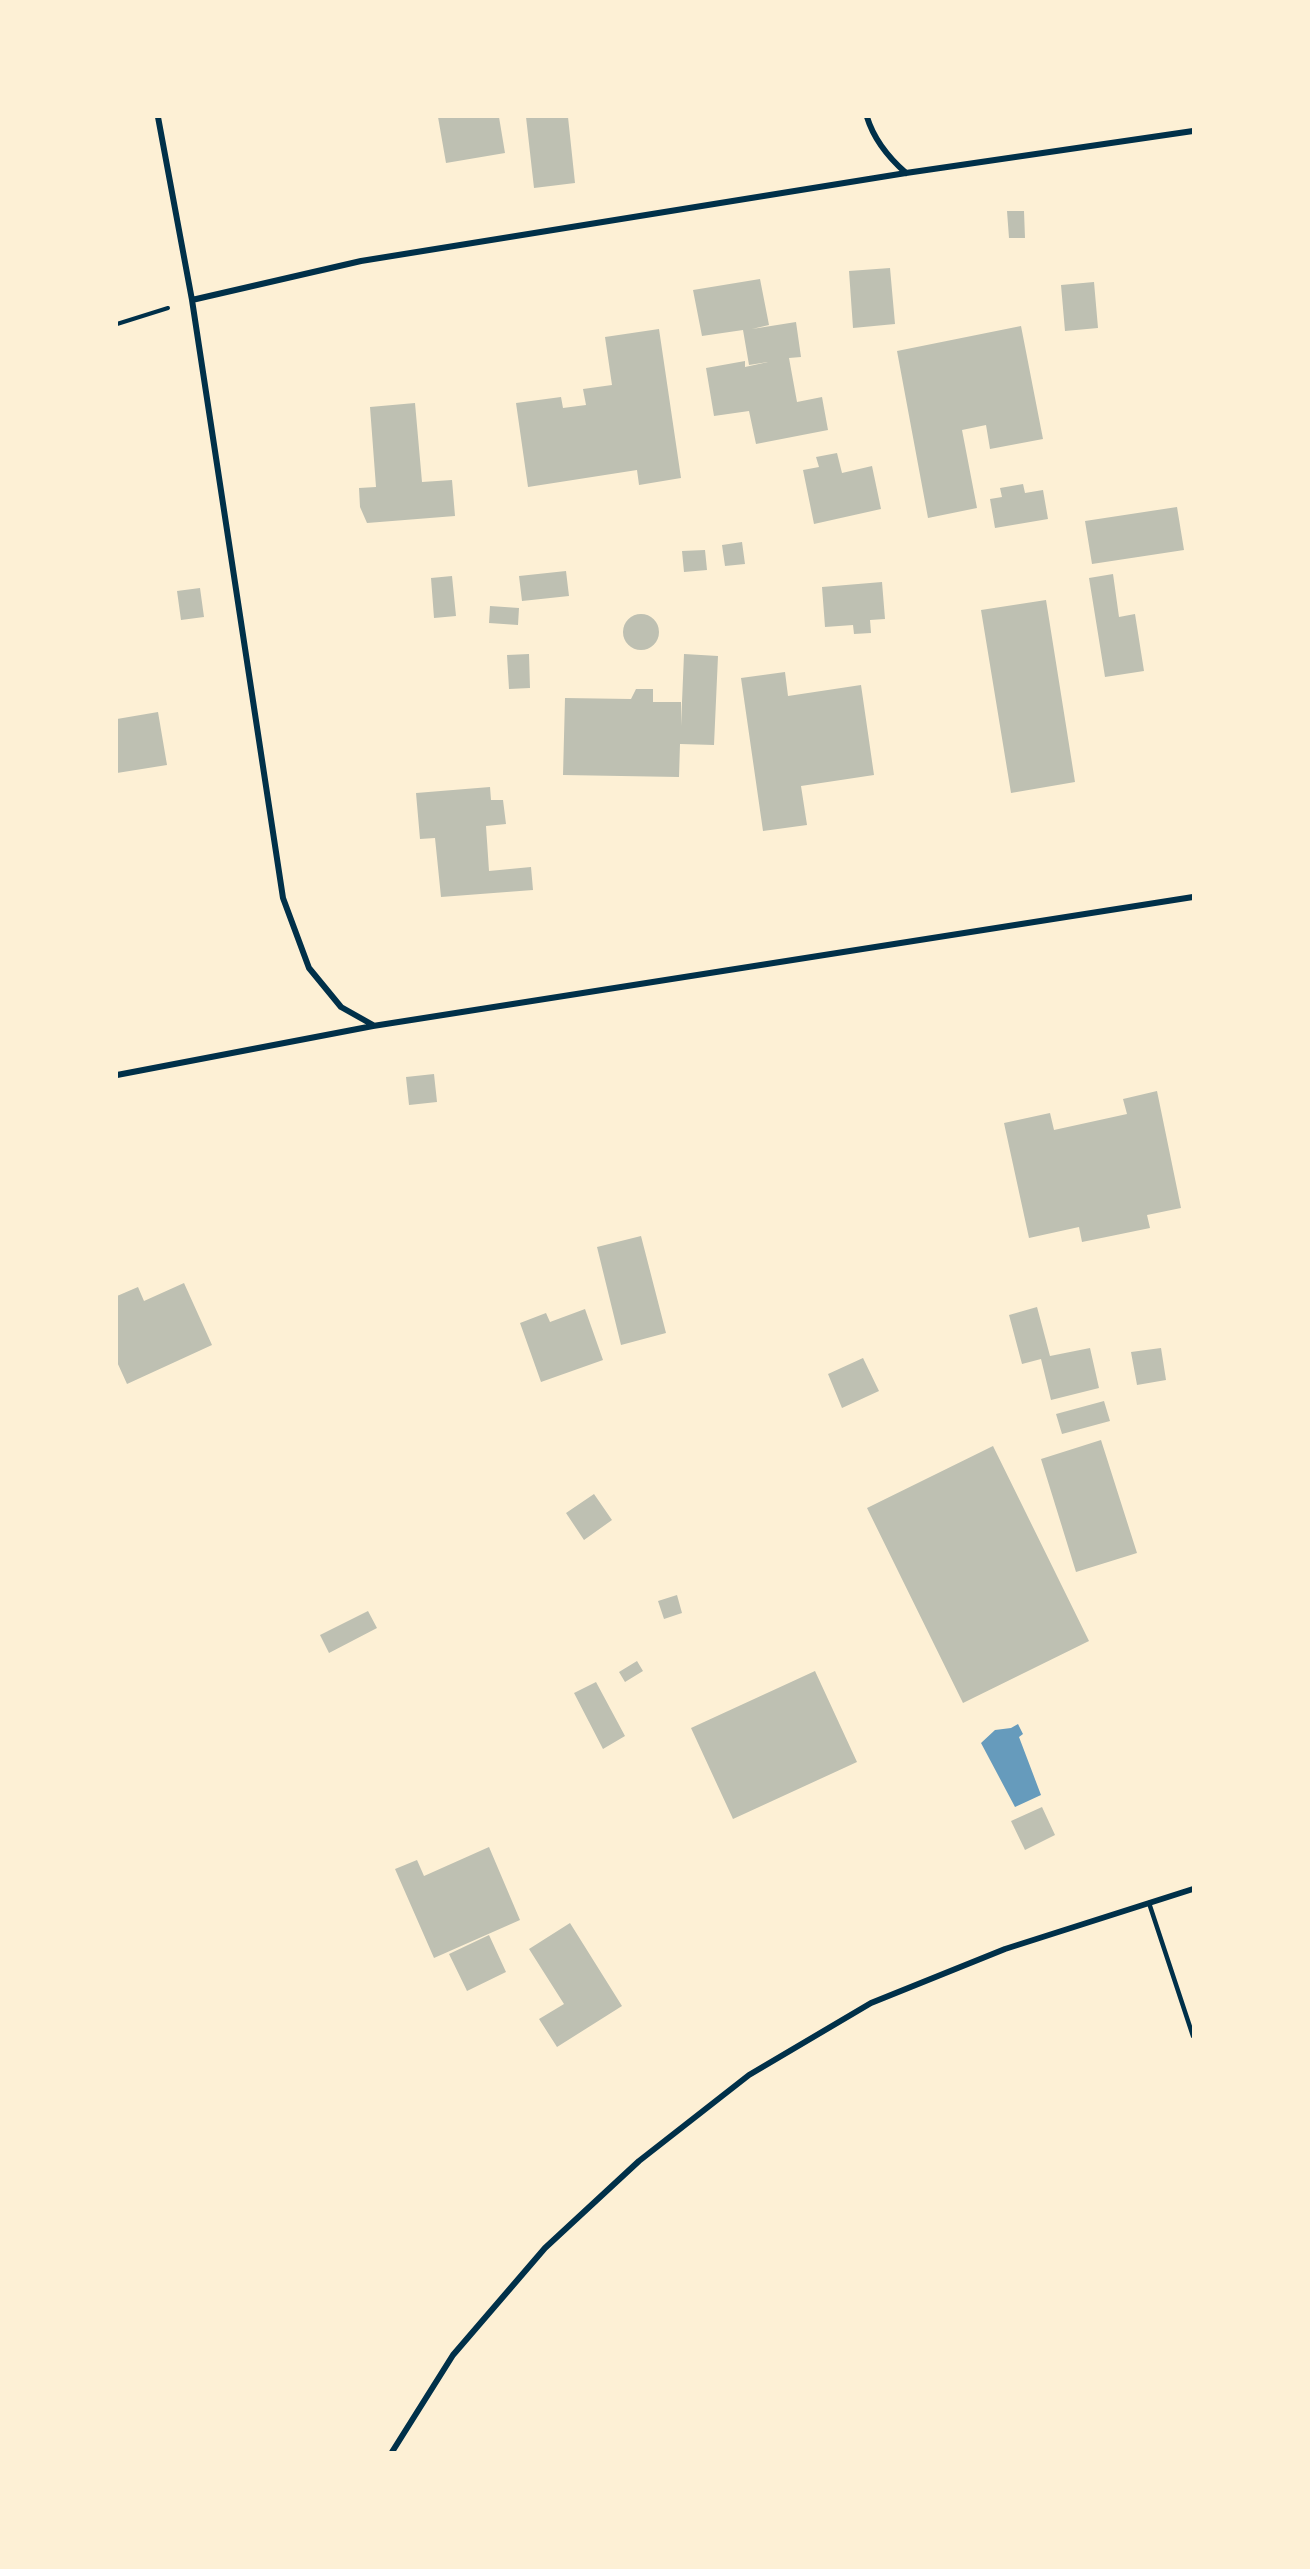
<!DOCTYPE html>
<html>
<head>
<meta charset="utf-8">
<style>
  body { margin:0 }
  #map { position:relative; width:1310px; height:2569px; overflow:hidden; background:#fdf0d5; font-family:"Crimson Pro",serif }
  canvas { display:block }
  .frame { position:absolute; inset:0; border:118px solid #fdf0d5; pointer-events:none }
</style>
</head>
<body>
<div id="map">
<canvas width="1310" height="2569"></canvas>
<div class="frame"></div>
</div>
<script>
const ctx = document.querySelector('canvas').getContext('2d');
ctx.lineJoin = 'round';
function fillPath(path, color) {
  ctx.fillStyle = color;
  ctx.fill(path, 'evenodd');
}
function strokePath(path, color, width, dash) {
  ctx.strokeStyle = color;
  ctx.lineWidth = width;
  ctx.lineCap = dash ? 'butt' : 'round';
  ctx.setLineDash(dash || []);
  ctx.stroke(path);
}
const water = new Path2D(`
  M1018 1724 1023 1734 1019 1737 1041 1795 1015 1807 981 1743 995 1730 1011 1728Z`);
const building = new Path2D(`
  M438 117H499L505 153 446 163Z
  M526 117H568L575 183 534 188Z
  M1007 211H1024L1025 238H1009Z
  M890 268 895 324 853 328 849 271Z
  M760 279 769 325 752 329 796 322 801 357 789 358 797 402 822 397 828 430 756 444 749 411 714 416 706 368 745 361V367L768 362 749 365 743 330 702 336 693 290Z
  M1094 282 1098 328 1065 331 1061 285Z
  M1021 326 1043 439 990 449 986 425 962 430 977 508 928 518 897 351Z
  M659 329 681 478 639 485 637 470 528 487 516 403 561 397 563 408 586 405 583 389 612 385 605 337Z
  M415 403 422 482 452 480 455 516 367 523 360 507 359 488 376 487 370 407Z
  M837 453 842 473 872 466 881 509 814 524 803 470 819 467 816 457Z
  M1023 484 1025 493 1043 490 1048 519 995 528 990 499 1002 497 1000 488Z
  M1177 507 1184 550 1092 564 1085 521Z
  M742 542 745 564 725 566 722 545Z
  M705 550 707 570 684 572 682 551Z
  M566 571 569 596 522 601 519 576Z
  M1113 574 1119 617 1135 614 1144 671 1105 677 1089 578Z
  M452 576 456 616 434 618 431 578Z
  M882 582 885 619 870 620 871 633 854 634 853 625 825 627 822 587Z
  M200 588 204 617 181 620 177 591Z
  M1046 600 1075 782 1011 793 981 610Z
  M490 606 519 608 518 625 489 623Z
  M623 632a18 18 0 1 1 36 0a18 18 0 1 1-36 0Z
  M529 654 530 688 509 689 507 655Z
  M684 654 718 656 714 745 680 744 679 777 563 775 565 698 631 699 636 689H653V702H681V726Z
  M785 672 788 696 861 685 874 775 801 786 807 825 763 831 741 678Z
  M158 712 167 765 117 773V719Z
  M490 787 491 800H503L506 824 486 826 489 871 531 867 533 890 441 897 435 838 420 839 416 793Z
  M434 1074 437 1102 409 1105 406 1077Z
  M1157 1091 1181 1208 1147 1215 1150 1228 1082 1242 1079 1227 1029 1238 1004 1123 1050 1113 1054 1130 1127 1114 1123 1099Z
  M641 1236 666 1333 621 1345 597 1247Z
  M184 1283 212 1345 127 1384 117 1362V1296L138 1287 144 1301Z
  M1037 1307 1050 1356 1090 1348 1099 1388 1051 1400 1041 1359 1022 1364 1009 1315Z
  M585 1309 603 1360 541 1382 520 1323 546 1313 550 1322Z
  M1161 1348 1166 1380 1137 1385 1131 1352Z
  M863 1358 879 1391 842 1408 828 1374Z
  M1104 1401 1110 1421 1062 1434 1056 1414Z
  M1101 1440 1137 1553 1076 1572 1041 1459Z
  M993 1446 1089 1641 963 1703 867 1508Z
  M594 1494 612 1520 584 1540 566 1513Z
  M677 1595 682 1613 664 1619 658 1601Z
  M368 1611 377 1628 329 1653 320 1635Z
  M637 1661 643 1671 625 1682 619 1672Z
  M815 1671 857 1762 733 1819 691 1728Z
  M596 1682 625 1736 603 1749 574 1693Z
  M1042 1807 1055 1835 1025 1850 1011 1821Z
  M489 1847 520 1920 434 1958 395 1869 417 1860 424 1876Z
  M570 1923 622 2006 557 2047 539 2019 564 2004 529 1949Z
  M489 1935 506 1972 467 1991 449 1954Z`);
const path = new Path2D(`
  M117 324 168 308`);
const service = new Path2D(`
  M1149 1903 1193 2036`);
const minor = new Path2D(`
  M158 117 192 300 283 898 309 968 341 1007 373 1025
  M867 117C874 140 889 158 906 173
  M192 300 361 261 906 173 1193 131
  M117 1075 373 1026 1193 897
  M392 2452 453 2355 545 2248 639 2161 749 2075 871 2003 1005 1949 1193 1889`);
fillPath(water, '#669bbc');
fillPath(building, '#bec0b2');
strokePath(path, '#003049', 4);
strokePath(service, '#003049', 4.5);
strokePath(minor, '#003049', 6);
</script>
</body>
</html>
